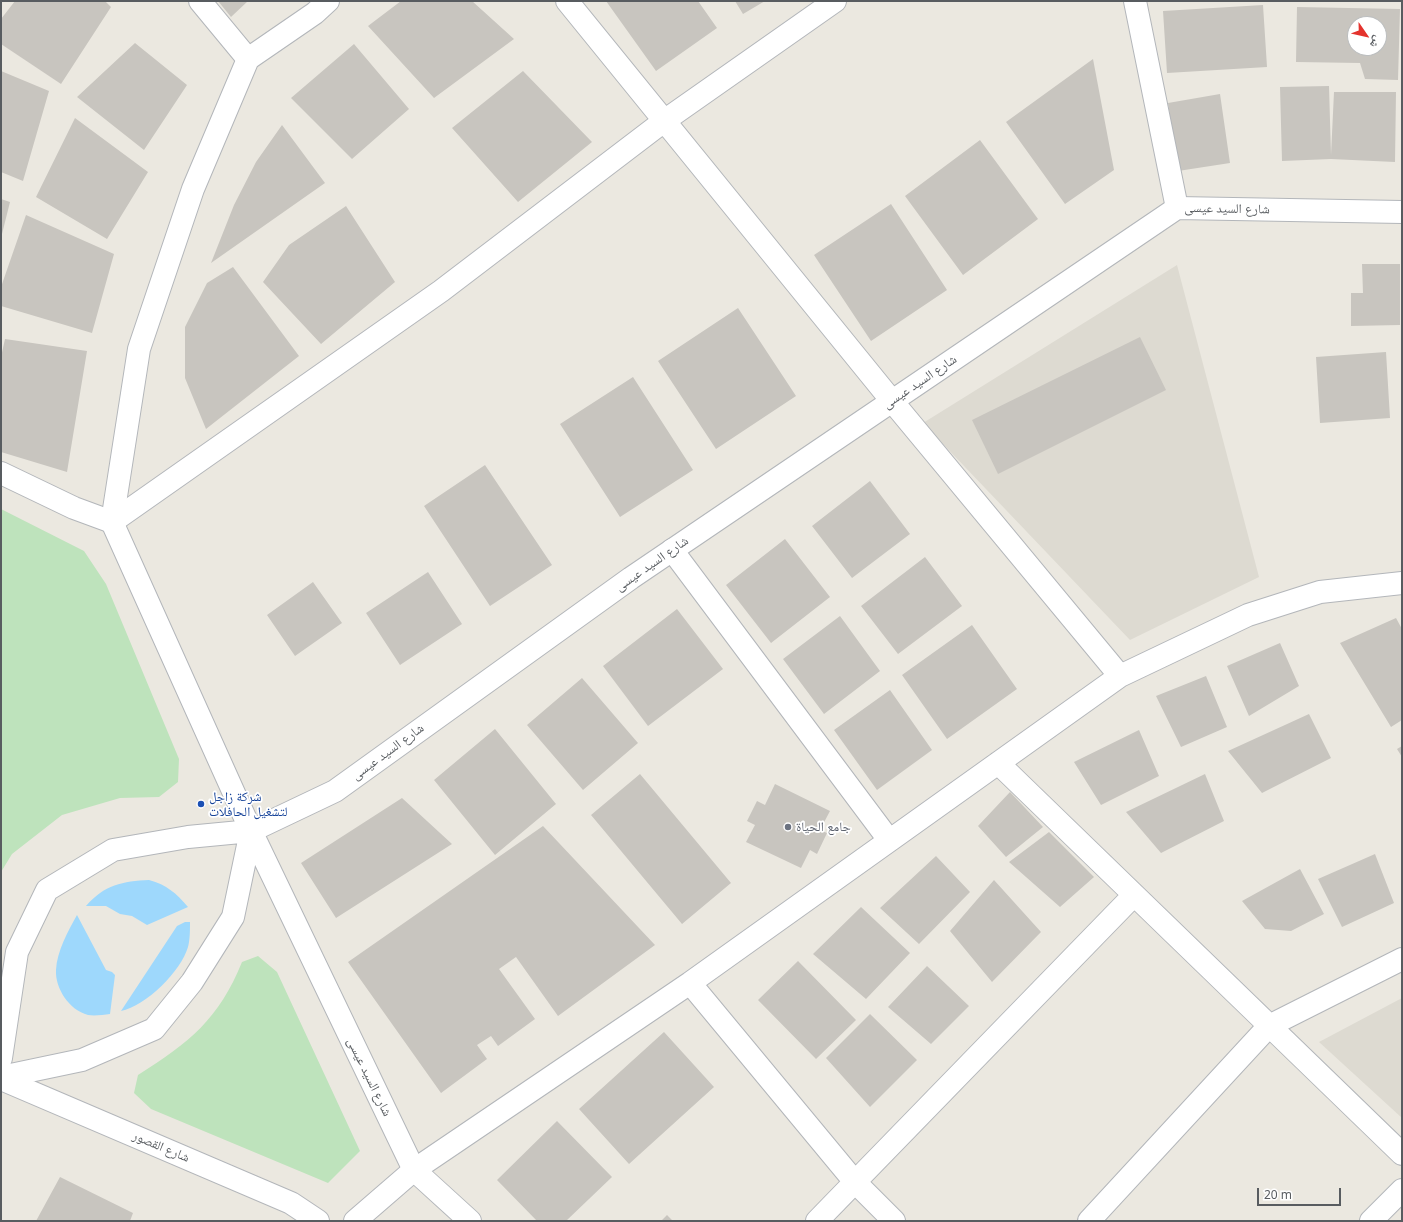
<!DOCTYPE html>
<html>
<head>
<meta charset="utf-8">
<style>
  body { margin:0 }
  #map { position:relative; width:1403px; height:1222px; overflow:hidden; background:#ebe8e0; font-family:"Noto Sans","Noto Naskh Arabic",sans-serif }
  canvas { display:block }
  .frame { position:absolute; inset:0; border:2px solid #585c60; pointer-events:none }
  .north { position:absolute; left:1347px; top:16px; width:40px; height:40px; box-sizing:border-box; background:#fff; border:1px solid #bcbebf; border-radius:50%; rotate:124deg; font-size:11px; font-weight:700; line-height:16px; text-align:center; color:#585c60 }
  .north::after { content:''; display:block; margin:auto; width:14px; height:18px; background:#e4332d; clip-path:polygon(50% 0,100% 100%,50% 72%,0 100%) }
  .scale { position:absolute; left:1257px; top:1188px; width:84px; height:18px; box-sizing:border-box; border:2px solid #585c60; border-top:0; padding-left:5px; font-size:12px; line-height:14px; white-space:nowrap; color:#585c60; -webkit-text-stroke:3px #fff; paint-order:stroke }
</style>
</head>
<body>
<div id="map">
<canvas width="1403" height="1222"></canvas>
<div class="frame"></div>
<div class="north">ش</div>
<div class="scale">20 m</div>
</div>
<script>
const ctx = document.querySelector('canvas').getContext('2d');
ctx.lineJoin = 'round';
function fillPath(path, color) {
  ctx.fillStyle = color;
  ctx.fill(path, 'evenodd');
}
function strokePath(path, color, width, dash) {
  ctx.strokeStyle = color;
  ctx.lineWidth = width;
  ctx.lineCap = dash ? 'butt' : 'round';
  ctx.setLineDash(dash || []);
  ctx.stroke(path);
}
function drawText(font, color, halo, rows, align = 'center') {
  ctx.font = font + ' "Noto Sans","Noto Naskh Arabic",sans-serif';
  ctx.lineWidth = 3.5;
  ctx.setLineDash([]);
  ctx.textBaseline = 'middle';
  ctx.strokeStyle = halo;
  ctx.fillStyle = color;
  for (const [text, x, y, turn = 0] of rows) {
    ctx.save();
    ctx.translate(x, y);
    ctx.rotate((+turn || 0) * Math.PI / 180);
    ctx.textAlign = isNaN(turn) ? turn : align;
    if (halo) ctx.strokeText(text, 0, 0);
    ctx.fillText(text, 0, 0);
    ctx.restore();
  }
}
const education = new Path2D(`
  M1177 265 1259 577 1130 640 923 423Z
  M1402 998V1118L1319 1042Z`);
const green = new Path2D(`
  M1 509 84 551 106 584 179 759 178 782 159 797 120 798 62 815 12 854 1 872Z
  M258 956 277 972 360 1151 328 1183 151 1109 134 1093 138 1075C189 1043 219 1019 242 962Z`);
const water = new Path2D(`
  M149 880C167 885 176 893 188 907L147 925 132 916 120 914 106 906H86C104 885 123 881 149 880Z
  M77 915 106 970 112 972 115 975 110 1014C103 1015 94 1016 88 1015 69 1010 55 988 56 970 57 951 68 931 77 915Z
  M185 922H190C190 930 190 940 188 947 181 971 146 1006 121 1011L177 926Z`);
const building = new Path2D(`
  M15 1H105L111 7 61 84 1 44V19Z
  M218 1H248L231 17Z
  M401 1H472L514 39 434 98 368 26Z
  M606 1H698L717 28 656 71Z
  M735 1H765L743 14Z
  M1263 5 1267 67 1167 73 1163 11Z
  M1297 7 1400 9 1398 80 1365 79 1360 63 1296 62ZM1355 24H1379V48H1355Z
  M135 43 187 85 144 150 77 97Z
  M354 44 409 109 352 159 291 98Z
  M1093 59 1114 170 1065 204 1006 122Z
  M1 71 49 91 23 181 1 172Z
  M523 71 592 142 518 202 452 128Z
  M1329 86 1331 155 1334 92H1396L1395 162 1331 159 1282 161 1280 87Z
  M1220 94 1230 163 1178 171 1168 103Z
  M75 118 148 172 107 239 36 197Z
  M282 125 325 183 211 263 234 205 256 162Z
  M980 140 1038 219 963 275 905 196Z
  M1 199 10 202 2 234H1Z
  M891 204 947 290 871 341 814 255Z
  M346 206 395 282 321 344 263 282 289 245Z
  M26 215 114 254 92 333 1 306V287Z
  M1362 264H1400V325L1351 326V293H1363Z
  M233 267 299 356 206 429 185 378V327L207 283Z
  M738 308 796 396 716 449 658 361Z
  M1140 337 1166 390 998 474 972 420Z
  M5 339 87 351 67 472 1 452V357Z
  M1386 352 1390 418 1320 423 1316 357Z
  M633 377 693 470 620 517 560 424Z
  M485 465 552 565 490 606 424 506Z
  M870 481 910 534 852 578 812 526Z
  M785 539 830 597 771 643 726 585Z
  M925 557 962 606 898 654 861 606Z
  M428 572 462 624 400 665 366 613Z
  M313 582 342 623 295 656 267 615Z
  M677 609 723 669 648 726 603 666Z
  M840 616 880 671 824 714 783 659Z
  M1396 618 1402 629V720L1391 727 1340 643Z
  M972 625 1017 689 947 739 902 675Z
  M1280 643 1299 686 1249 716 1227 666Z
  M1206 676 1227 727 1181 747 1156 696Z
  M582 678 638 743 583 790 527 725Z
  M890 690 932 750 877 790 834 730Z
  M1309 714 1331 758 1262 793 1228 751Z
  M495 729 556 804 495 855 434 780Z
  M1139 730 1159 776 1101 805 1074 762Z
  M1402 746V757L1397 749Z
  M640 774 731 883 682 924 591 815Z
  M1205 774 1224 821 1161 853 1126 812Z
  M775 784 830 811 820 830 827 833 817 854 810 850 801 868 746 842 755 825 747 821 757 801 765 805Z
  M1010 792 1043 827 1006 857 978 826Z
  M402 798 452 844 336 918 301 863Z
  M543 826 655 945 558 1016 516 957 499 969 535 1019 498 1046 491 1036 477 1045 487 1059 441 1093 348 962Z
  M1049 832 1094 877 1060 907 1009 862Z
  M1375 854 1394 903 1342 927 1318 879Z
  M936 856 970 892 919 944 880 908Z
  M1300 869 1324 914 1291 931 1265 929 1242 901Z
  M994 880 1041 932 992 982 950 931Z
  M861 907 910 953 866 999 813 954Z
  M798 961 856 1020 816 1059 758 1000Z
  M927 966 969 1006 931 1044 888 1007Z
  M870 1014 917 1060 870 1107 826 1058Z
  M664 1032 714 1087 629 1164 579 1109Z
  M557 1121 612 1177 566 1221H537L497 1180Z
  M60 1177 133 1213 130 1221H36Z
  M667 1215 673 1221H661Z`);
const minor = new Path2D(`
  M200 1 248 59
  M567 1 892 401 1120 676
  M1135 1 1177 208
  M1 473 74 508 112 522 441 291 664 121 835 1
  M672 550 889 840
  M998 763 1402 1154
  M690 983 855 1182 894 1221
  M355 1221 414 1170 690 983 1120 676 1248 615 1320 592 1402 583
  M817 1221 1134 895
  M1089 1221 1269 1026 1402 959
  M1371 1221 1402 1190`);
const tertiary = new Path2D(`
  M328 1 315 13 248 59 193 189 139 349 112 522 251 831 414 1170 470 1221
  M251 831 335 791 631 578 1177 208 1402 212
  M1 1058 17 952 47 890 113 850 188 837 251 831 233 917 192 982 154 1029 82 1060 1 1077
  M1 1079 291 1203 318 1221`);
const markers = [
  [201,804,4,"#1a4fb4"],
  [788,827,4,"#6b7280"]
];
const streetNames = [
  ["شارع السيد عيسى",1227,209,1],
  ["شارع السيد عيسى",920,382,-34],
  ["شارع السيد عيسى",652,564,-35],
  ["شارع السيد عيسى",388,752,-36],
  ["شارع السيد عيسى",369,1077,64],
  ["شارع القصور",161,1147,23]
];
const transitNames = [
  ["شركة زاجل",209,797],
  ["لتشغيل الحافلات",209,812]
];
const worshipNames = [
  ["جامع الحياة",796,827]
];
fillPath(education, '#dddad1');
fillPath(green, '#bee3bc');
fillPath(water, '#9ed8fc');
fillPath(building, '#c8c5bf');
strokePath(minor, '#b3b6ba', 24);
strokePath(tertiary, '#b3b6ba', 24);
strokePath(minor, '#fff', 22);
strokePath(tertiary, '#fff', 22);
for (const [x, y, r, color] of markers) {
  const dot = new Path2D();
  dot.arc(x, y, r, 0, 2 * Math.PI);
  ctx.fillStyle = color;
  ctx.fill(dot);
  strokePath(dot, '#fff', 1.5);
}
drawText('13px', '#585c60', '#fff', streetNames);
drawText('13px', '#164399', '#fff', transitNames, 'left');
drawText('13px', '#5b616d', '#fff', worshipNames, 'left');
</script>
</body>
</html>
